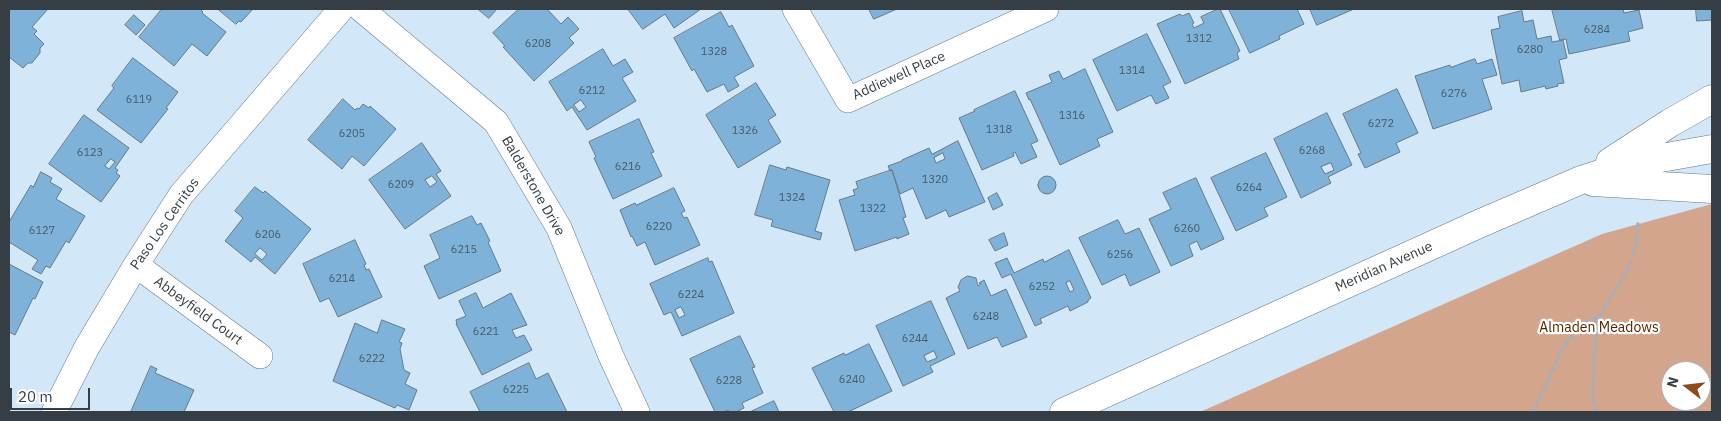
<!DOCTYPE html>
<html>
<head>
<meta charset="utf-8">
<style>
  body { margin:0 }
  #map { position:relative; width:1721px; height:421px; overflow:hidden; background:#d2e7f8; font-family:"IBM Plex Sans",sans-serif }
  canvas { display:block }
  .frame { position:absolute; inset:0; border:10px solid #353e44; pointer-events:none }
  .north { position:absolute; left:1661px; top:361px; width:50px; height:50px; box-sizing:border-box; background:#fff; border:1px solid #aeb2b4; border-radius:50%; rotate:286deg; font-size:14px; font-weight:700; line-height:20px; text-align:center; color:#353e44 }
  .north::after { content:''; display:block; margin:auto; width:18px; height:22px; background:#8e491f; clip-path:polygon(50% 0,100% 100%,50% 72%,0 100%) }
  .scale { position:absolute; left:10px; top:388px; width:80px; height:22px; box-sizing:border-box; border:2px solid #353e44; border-top:0; padding-left:6px; font-size:15px; line-height:18px; white-space:nowrap; color:#353e44; -webkit-text-stroke:4px #fff; paint-order:stroke }
</style>
</head>
<body>
<div id="map">
<canvas width="1721" height="421"></canvas>
<div class="frame"></div>
<div class="north">N</div>
<div class="scale">20 m</div>
</div>
<script>
const ctx = document.querySelector('canvas').getContext('2d');
ctx.lineJoin = 'round';
function fillPath(path, color) {
  ctx.fillStyle = color;
  ctx.fill(path, 'evenodd');
}
function strokePath(path, color, width, dash) {
  ctx.strokeStyle = color;
  ctx.lineWidth = width;
  ctx.lineCap = dash ? 'butt' : 'round';
  ctx.setLineDash(dash || []);
  ctx.stroke(path);
}
function drawText(font, color, halo, rows, align = 'center') {
  ctx.font = font + ' "IBM Plex Sans",sans-serif';
  ctx.lineWidth = 4.5;
  ctx.setLineDash([]);
  ctx.textBaseline = 'middle';
  ctx.strokeStyle = halo;
  ctx.fillStyle = color;
  for (const [text, x, y, turn = 0] of rows) {
    ctx.save();
    ctx.translate(x, y);
    ctx.rotate((+turn || 0) * Math.PI / 180);
    ctx.textAlign = isNaN(turn) ? turn : align;
    if (halo) ctx.strokeText(text, 0, 0);
    ctx.fillText(text, 0, 0);
    ctx.restore();
  }
}
const green = new Path2D(`
  M1712 204V412H1200L1602 234ZM1671 371H1701V401H1671Z`);
const building = new Path2D(`
  M9 9H46L47 10 32 27 37 31 34 34 44 44 40 48V53L32 63H28L23 68 9 57Z
  M162 9H200L203 12 202 13 226 32 207 56 192 44 174 66 139 37Z
  M218 9H253L241 22 239 21 236 24Z
  M478 9H497L489 18Z
  M519 9H547L561 24 568 17 579 29 569 38 574 43 534 81 503 47 505 46 493 33Z
  M628 9H701L674 28 665 14 643 29Z
  M869 9H897L874 19Z
  M1218 9H1220L1240 51 1237 53 1239 59 1185 84 1157 24 1180 14 1182 16 1189 13 1194 23 1192 24 1194 28 1204 23 1201 17Z
  M1229 9H1297L1304 24 1279 36 1280 39 1250 53Z
  M1310 9H1354L1317 25Z
  M1552 9H1623L1624 13 1639 10 1643 28 1628 32 1630 41 1569 54 1566 39 1560 40Z
  M1696 9H1712V20L1697 21Z
  M1522 11 1524 22 1533 20 1537 39 1551 36 1552 42 1563 40 1567 58 1559 60 1564 83 1557 84 1558 86 1546 89 1545 86 1521 92 1519 80 1502 84 1491 30 1500 28 1498 17Z
  M721 12 729 27 732 25 754 66 734 77 739 86 728 92 724 84 707 92 694 69 692 71 674 38Z
  M134 15 145 25 136 35 125 25Z
  M1147 34 1171 82 1163 86 1169 98 1156 104 1151 95 1117 111 1093 60Z
  M603 49 613 66 625 59 633 72 622 78 636 101 587 130 572 107 567 111 549 82ZM581 100 586 107 579 112 574 105Z
  M133 58 178 92 166 108 168 109 141 143 97 110 114 88 112 86Z
  M1475 59 1477 64 1492 59 1497 75 1482 79 1492 109 1433 129 1415 76 1450 65 1451 67Z
  M1085 69 1113 132 1097 139 1100 146 1060 165 1030 99 1029 100 1026 93 1052 82 1049 75 1059 71 1063 79Z
  M756 83 776 115 768 120 781 142 738 168 706 115Z
  M1397 89 1418 133 1396 143 1400 152 1365 168 1358 154 1361 153 1343 114Z
  M1015 91 1038 141 1031 144 1037 157 1021 164 1015 152 1013 153 1014 156 982 170 959 118 975 111 974 110Z
  M343 99 355 110 357 108 359 109 363 104 369 108 370 106 396 129 364 166 352 156 342 169 308 140Z
  M1327 113 1352 165 1328 177 1331 183 1301 198 1274 139ZM1331 163 1334 170 1325 174 1321 167Z
  M84 115 129 148 115 168 118 170 116 173 120 176 101 202 49 164ZM111 159 115 162 109 169 105 166Z
  M639 119 654 152 651 153 662 176 613 199 594 158 596 157 589 142Z
  M958 141 985 202 949 217 946 210 926 219 913 188 900 194 892 170 890 171 888 166 902 161V160L929 148 932 154ZM943 153 945 159 936 163 934 158Z
  M422 143 441 171 436 174 451 196 405 229 369 180ZM432 176 437 182 430 187 425 180Z
  M1266 153 1287 197 1264 208 1268 216 1236 231 1211 178Z
  M770 165 786 170 787 167 830 180 815 231 822 233 820 240 771 226 773 220 755 215Z
  M892 170 906 217 903 218 909 234 897 239V237L855 251 839 200 855 195 853 190 858 188 856 182Z
  M41 172 52 178 50 182 62 189 56 199 85 216 69 243 66 241 50 268 46 266 41 274 32 269 38 260 9 242V222L31 185 33 187Z
  M1038 185a9 9 0 1 1 18 0a9 9 0 1 1-18 0Z
  M1196 178 1224 239 1201 250 1197 241 1189 245 1193 256 1171 266 1149 219 1171 209 1163 193Z
  M255 187 263 193 265 191 311 229 275 274 255 257 251 262 225 241 243 218 235 211ZM260 248 267 254 262 260 255 254Z
  M674 188 685 211 681 213 684 218 687 217 700 245 655 265 645 242 637 246 632 236 631 237 620 210 635 203 636 205Z
  M997 193 1003 205 993 210 988 198Z
  M472 216 477 225 481 223 490 241 488 242 501 271 439 299 424 266 440 258 430 235Z
  M1118 220 1125 234 1139 228 1160 272 1130 286 1125 274 1102 285 1079 238Z
  M1004 233 1008 245 995 251 989 240Z
  M355 240 366 264 364 265 366 270 369 269 382 297 338 317 329 298 320 302 303 264Z
  M1069 250 1091 298 1088 300V302L1070 311 1068 306 1040 319 1042 323 1035 326 1011 274 1002 278 995 263 1007 258 1014 273 1043 259 1044 262ZM1070 281 1074 290 1070 292 1066 283Z
  M708 258 709 262 712 261 734 313 682 336 671 312 664 315 650 284ZM681 307 685 315 679 318 675 310Z
  M9 264 43 282 35 299 33 298 15 335 9 332Z
  M968 276 976 278 978 286 981 284 979 283 984 280 991 296 1006 289 1027 337 1002 347 997 337 968 349 946 298 960 291 958 287 961 280Z
  M476 293 483 308 511 293 527 325 512 330 516 338 524 335 532 350 482 375 456 324H457L456 320 466 316 459 301Z
  M931 301 955 354 930 366 933 372 903 386 876 326ZM934 351 937 358 927 362 924 356Z
  M382 320 405 329 399 342 402 343 400 349 404 370 410 373 405 384 417 390 409 410 397 405 395 408 333 381 355 323 377 333Z
  M740 336 755 367 752 368 763 393 742 403 744 408 736 412H729L728 410 724 412H715L690 359Z
  M869 344 892 391 848 412H834L812 368 844 353 845 355Z
  M529 363 536 379 548 373 567 412H480L470 392Z
  M151 366 157 369 155 373 194 390 184 412H131Z
  M774 401 779 412H750Z`);
const path = new Path2D(`
  M1532 412 1545 388 1562 349 1582 324 1600 316
  M1596 412 1592 392 1597 320 1628 269 1636 245 1638 222`);
const street = new Path2D(`
  M361 9 496 122 559 228 611 356 637 412
  M795 9 848 100 1046 9
  M136 265 260 356
  M54 412 87 347 136 265 181 195 341 9`);
const secondary = new Path2D(`
  M1610 162 1670 123 1712 99
  M1593 182 1712 189
  M1064 412 1481 223 1581 180 1638 162 1712 149`);
const numberNames = [
  ["6284",1597,30],
  ["1312",1199,39],
  ["6208",538,44],
  ["6280",1530,50],
  ["1328",714,52],
  ["1314",1132,71],
  ["6212",592,91],
  ["6276",1454,94],
  ["6119",139,100],
  ["1316",1072,116],
  ["6272",1381,124],
  ["1318",999,130],
  ["1326",745,131],
  ["6205",352,134],
  ["6268",1312,151],
  ["6123",90,153],
  ["6216",628,167],
  ["1320",935,180],
  ["6209",401,185],
  ["6264",1249,188],
  ["1324",792,198],
  ["1322",873,209],
  ["6220",659,227],
  ["6260",1187,229],
  ["6127",42,231],
  ["6206",268,235],
  ["6215",464,250],
  ["6256",1120,255],
  ["6214",342,279],
  ["6252",1042,287],
  ["6224",691,295],
  ["6248",986,317],
  ["6221",486,332],
  ["6244",915,339],
  ["6222",372,359],
  ["6240",852,380],
  ["6228",729,381],
  ["6225",516,390]
];
const streetNames = [
  ["Addiewell Place",899,76,-24],
  ["Balderstone Drive",533,186,60],
  ["Paso Los Cerritos",165,224,-55],
  ["Meridian Avenue",1384,267,-24],
  ["Abbeyfield Court",198,311,36]
];
const parkNames = [
  ["Almaden Meadows",1599,328]
];
fillPath(green, '#d4a58d');
fillPath(building, '#7eb2d9');
strokePath(building, '#667988', 1);
strokePath(street, '#667988', 26);
strokePath(secondary, '#667988', 29);
strokePath(path, '#9fb1be', 3, [5, 2.5]);
strokePath(street, '#fff', 25);
strokePath(secondary, '#fff', 28);
drawText('11px', '#475b69', null, numberNames);
drawText('14px', '#353e44', '#fff', streetNames);
drawText('14px', '#562401', '#fff', parkNames);
</script>
</body>
</html>
